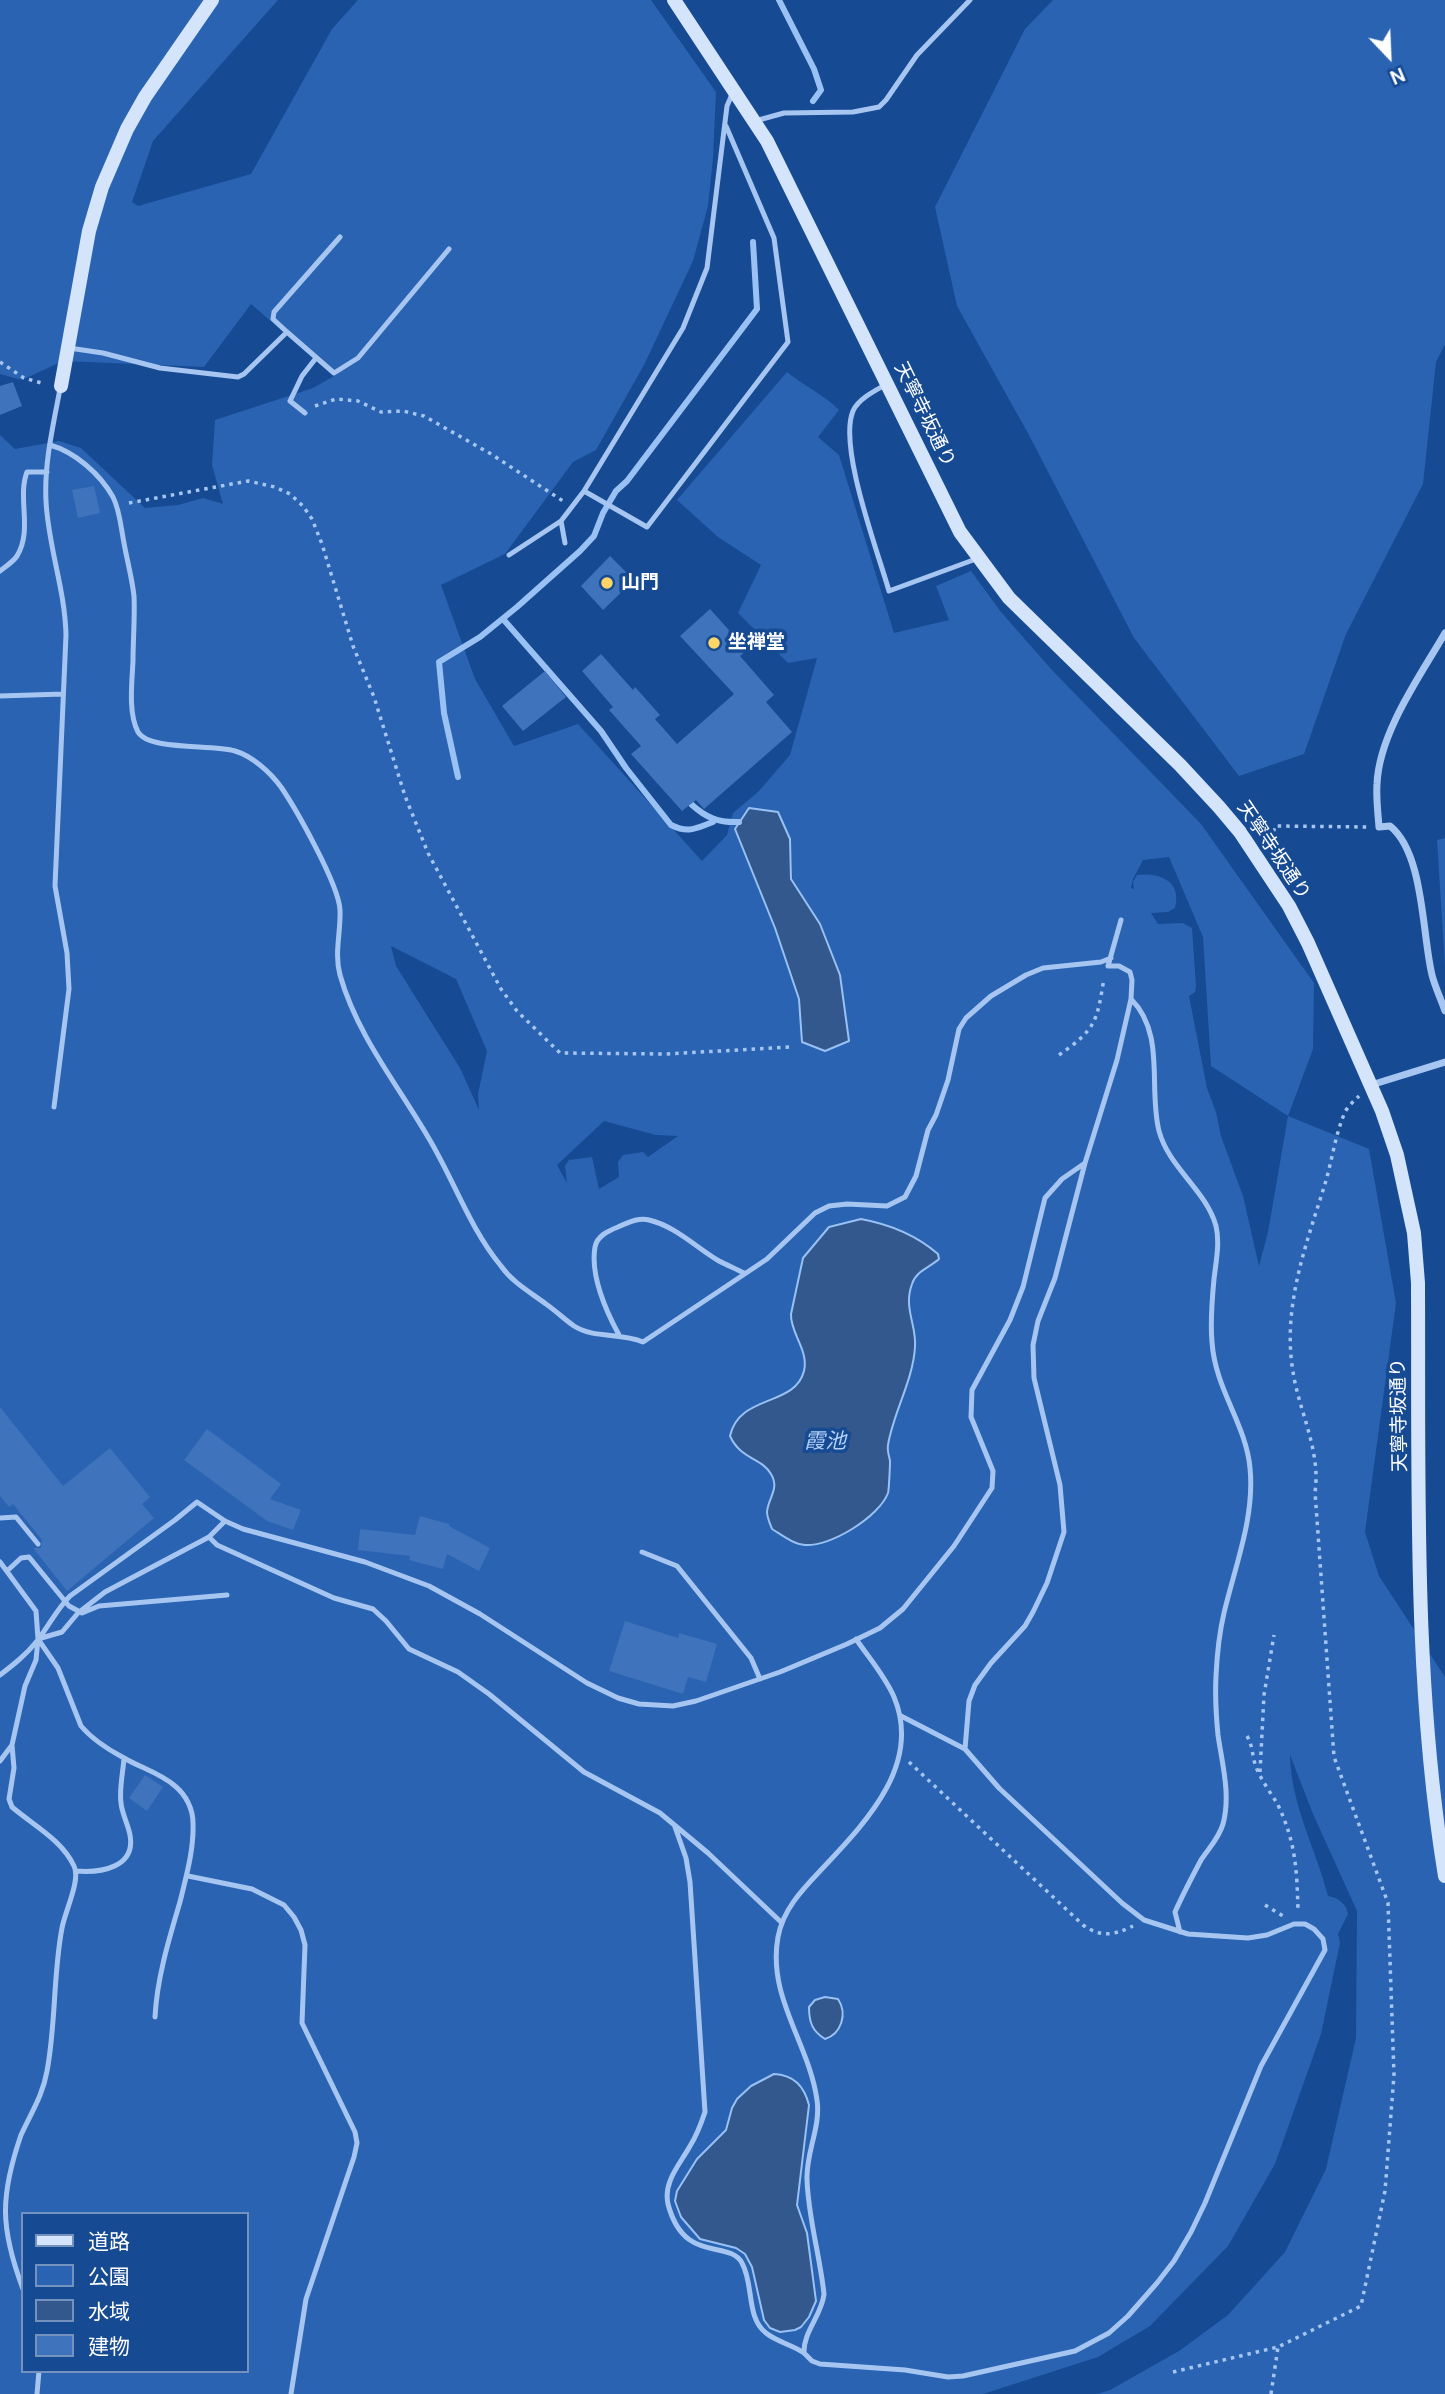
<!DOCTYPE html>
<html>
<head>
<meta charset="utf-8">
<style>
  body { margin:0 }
  #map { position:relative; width:1445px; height:2394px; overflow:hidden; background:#164a93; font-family:"DM Sans","Noto Sans JP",sans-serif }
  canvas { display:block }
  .legend { position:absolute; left:21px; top:2212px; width:228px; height:161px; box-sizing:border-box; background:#164a93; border:2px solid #7392be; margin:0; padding:9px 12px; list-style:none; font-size:21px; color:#fff }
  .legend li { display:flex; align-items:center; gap:14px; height:35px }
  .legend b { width:35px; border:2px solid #7392be }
  .north { position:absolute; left:1354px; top:21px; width:70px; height:70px; -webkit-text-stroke:5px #164a93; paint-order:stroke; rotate:157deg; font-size:19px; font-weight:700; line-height:28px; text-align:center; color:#fff }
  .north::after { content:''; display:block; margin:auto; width:24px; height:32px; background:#fff; clip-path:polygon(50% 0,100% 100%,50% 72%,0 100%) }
</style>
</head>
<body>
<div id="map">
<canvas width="1445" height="2394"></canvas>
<ul class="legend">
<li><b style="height:9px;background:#d4e4fb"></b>道路</li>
<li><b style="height:19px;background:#2963b2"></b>公園</li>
<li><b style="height:19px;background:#32588e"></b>水域</li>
<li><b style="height:19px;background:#3f73bb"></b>建物</li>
</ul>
<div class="north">N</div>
</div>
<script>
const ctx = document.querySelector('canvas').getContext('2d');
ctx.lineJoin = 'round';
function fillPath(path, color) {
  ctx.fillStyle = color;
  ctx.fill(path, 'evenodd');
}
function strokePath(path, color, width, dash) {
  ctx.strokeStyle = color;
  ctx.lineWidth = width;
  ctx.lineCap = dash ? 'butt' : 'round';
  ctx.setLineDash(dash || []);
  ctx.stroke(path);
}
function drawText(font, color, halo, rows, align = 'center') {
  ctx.font = font + ' "DM Sans","Noto Sans JP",sans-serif';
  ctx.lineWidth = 7;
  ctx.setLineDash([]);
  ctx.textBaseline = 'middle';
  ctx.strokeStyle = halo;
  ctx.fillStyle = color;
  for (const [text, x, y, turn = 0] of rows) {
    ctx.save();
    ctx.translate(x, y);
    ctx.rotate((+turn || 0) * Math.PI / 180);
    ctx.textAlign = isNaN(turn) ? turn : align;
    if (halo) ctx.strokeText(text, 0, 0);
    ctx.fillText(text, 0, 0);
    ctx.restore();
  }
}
const green = new Path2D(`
  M0 0H278L153 141 132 202 138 206 251 174 332 29 358 0H651L716 92 713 158 708 206 693 261 644 365 596 450 573 462 505 554 441 585 475 679 514 746 578 724 702 861 727 835 733 813 759 791 790 755 817 658 788 663 738 613 761 565 718 537 677 500 787 372C804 386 823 394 839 410L818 437 839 455 894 633 949 620 936 586 971 571 1001 612 1052 670 1201 824 1314 983 1313 1049 1288 1116 1369 1149 1396 1303 1365 1532 1379 1576 1445 1677V2394H1097L1110 2390 1179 2351 1228 2315 1285 2252 1326 2169 1356 2038 1357 1911 1313 1814 1290 1755C1291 1805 1316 1849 1328 1896 1337 1897 1347 1904 1348 1914L1338 1934 1340 1943 1321 2034 1275 2164 1228 2246 1150 2326 1098 2357 983 2394H0V435L15 449 59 441 81 448 145 508 178 505 203 498 223 504 212 465 215 420 313 388 334 376 251 304 204 367 63 361 22 380 0 374ZM749 808 790 839 802 1042 799 999 775 928 735 829ZM1169 857 1203 937 1211 1066 1288 1116 1268 1232 1259 1266 1243 1196 1221 1136 1216 1112 1207 1088 1189 996 1195 992 1196 986 1192 928 1183 923 1158 924 1151 913 1168 912 1175 908C1182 882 1161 872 1137 875L1133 882 1134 889 1131 888 1133 879 1143 860ZM391 946 456 979 487 1051 478 1094 479 1110 460 1068 396 966ZM604 1121 656 1135 678 1136 648 1157 643 1152 623 1155 618 1162 619 1177 599 1189 592 1157 569 1160 565 1166 567 1183 557 1165ZM23 2214H247V2371H23Z
  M1053 0H1445V344L1436 362 1423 484 1346 634 1304 754 1239 776 1134 638 1030 437 957 306 935 207 1025 29Z
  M1445 838V967L1437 840Z`);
const water = new Path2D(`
  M749 808 778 812 790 839 791 879 820 924 840 975 849 1041 825 1051 802 1042 799 999 775 928 735 829Z
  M861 1219C888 1224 916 1235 938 1254L939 1259C929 1268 916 1271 912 1284 903 1308 917 1326 915 1347 913 1381 893 1413 888 1445 887 1451 889 1455 890 1461 890 1465 889 1490 888 1493 879 1517 830 1547 805 1545 793 1544 782 1535 772 1529 770 1524 767 1517 767 1512 768 1498 780 1489 771 1474 761 1457 741 1460 730 1436 739 1394 795 1407 804 1371 809 1350 790 1333 791 1314L803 1258 829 1227Z
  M825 1997 838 1999C848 2014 841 2034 825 2039 812 2031 809 2022 809 2007L815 2000Z
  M774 2074C794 2075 804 2086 809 2105L797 2205 807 2233 816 2301 809 2317 801 2327 795 2330 780 2332 770 2328 764 2320 752 2267 745 2254 736 2248 700 2239 681 2217 675 2201 677 2191 697 2159 726 2130 732 2108 737 2099 751 2086Z`);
const stream = new Path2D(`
  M779 0 814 69 821 90 813 101
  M503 619 601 731 626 768 671 825C689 834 696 828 713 822
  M458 777 444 713 439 662 480 637 517 607 580 551 594 536 603 513 616 491 627 481 757 309 753 242
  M691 804C706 818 719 823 739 822`);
const building = new Path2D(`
  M13 382 22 406 0 415V386Z
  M94 486 100 513 78 518 72 490Z
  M610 556 634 580 603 610 581 586Z
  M710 609 747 650 740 656 774 695 766 702 792 732 704 809 696 800 682 811 631 754 641 746 609 710 613 707 582 671 601 654 633 690 635 687 660 715 655 719 677 744 734 694 680 636Z
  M545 671 566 697 523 731 502 706Z
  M0 1407 63 1486 110 1448 150 1497 142 1504 154 1518 67 1591 33 1548H41L42 1540 13 1504 9 1507 0 1496Z
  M207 1429 281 1484 270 1499 301 1510 293 1530 267 1521 184 1460Z
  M420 1516 449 1524V1526L490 1548 479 1571 447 1554 443 1569 409 1560 410 1556 358 1550 360 1529 415 1535Z
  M625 1621 678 1638 679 1633 717 1644 706 1682 688 1677 683 1694 609 1671Z
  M145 1775 163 1787 147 1811 129 1798Z`);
const path = new Path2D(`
  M0 362 24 378 45 384
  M315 406 336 399 358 401 381 412 403 411 424 416 491 454 563 501
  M129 503 248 481 275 487 290 494 303 506 312 519 322 544 353 646 374 697 405 796 428 853 501 989 517 1011 560 1053 666 1054 791 1047
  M1269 848 1275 826 1367 827
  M1059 1055C1096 1029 1097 1022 1104 978
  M1247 1736C1253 1746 1252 1756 1256 1767 1261 1780 1271 1793 1278 1805 1296 1843 1297 1871 1298 1912
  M909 1762 1083 1925C1101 1938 1114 1935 1133 1926
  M1260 1772 1264 1695 1274 1635
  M1265 1905 1283 1916
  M1173 2372 1278 2347 1361 2306 1385 2191 1394 2075 1388 1903 1334 1757 1315 1492C1321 1451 1299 1411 1293 1372 1282 1307 1306 1245 1325 1184 1332 1161 1335 1135 1345 1112 1348 1106 1354 1101 1359 1096
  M1271 2394 1278 2347`);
const lane = new Path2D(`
  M755 121 784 113 853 112 879 107 886 100 917 55 970 0
  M287 332 334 373 358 358 449 249
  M69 348 103 353 160 368 238 377 244 374 287 332 273 319 274 312 340 237
  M887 384C876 390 858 399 853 411 838 447 878 552 889 591L976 559
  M305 413 290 401 302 376 316 358
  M50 445C75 452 100 474 113 497 120 511 121 528 124 543 127 560 132 578 134 596 135 617 133 640 133 661 132 683 128 713 138 732 149 751 212 744 235 751 252 756 270 772 281 787 296 809 339 885 340 910 341 932 334 953 340 975 357 1035 397 1084 428 1137 454 1180 469 1227 501 1266 513 1283 530 1292 546 1304 556 1311 564 1319 574 1326 594 1339 620 1332 643 1342L767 1259 815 1213 829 1206 847 1204 887 1206 905 1197 916 1176 928 1130 936 1115 948 1080 959 1029 966 1018 991 996 1026 975 1043 968 1101 962 1111 958
  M584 491 647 527 788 342 774 238 726 126
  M561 521 565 543
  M509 555 561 521 584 491 683 328 707 268 727 106 733 92
  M0 571C5 567 13 562 17 556 33 530 17 498 27 472H47
  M0 696 63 694
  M1131 999C1166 1034 1148 1088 1159 1131 1169 1168 1206 1190 1216 1226 1220 1243 1216 1261 1214 1279 1212 1300 1210 1321 1212 1342 1215 1389 1246 1424 1250 1468 1255 1517 1235 1566 1224 1613 1219 1634 1217 1655 1216 1676 1215 1696 1216 1715 1218 1735 1222 1763 1231 1795 1223 1824 1219 1838 1209 1848 1201 1860 1192 1877 1183 1894 1175 1912L1180 1932
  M54 1107 69 989 67 953 55 886 66 635C65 589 48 546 46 501 44 464 53 426 60 389
  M619 1335C606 1311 590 1276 595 1247 597 1236 608 1231 618 1227 627 1223 639 1217 649 1220 675 1226 697 1248 719 1261 727 1265 736 1269 744 1273
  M0 1518 16 1517 38 1544
  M225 1521 209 1537 217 1545 334 1598 373 1609 386 1621 409 1649 458 1672 489 1694 584 1772 660 1813 708 1853 782 1923
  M642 1552 677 1566 751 1658 760 1679
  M0 1562 36 1611 38 1639 36 1660 25 1686 12 1745 0 1761
  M7 1571 21 1558 29 1557 69 1606 82 1613 99 1606 227 1595
  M38 1639 58 1668 81 1726C92 1739 109 1750 124 1758 141 1768 160 1773 175 1786 186 1795 193 1809 193 1823 194 1850 186 1877 180 1902 169 1939 157 1978 155 2017
  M38 1639 62 1632 78 1613 105 1592 209 1537
  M856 1639C869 1658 885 1676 894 1697 923 1766 863 1825 820 1871 801 1891 783 1910 778 1937 767 1997 809 2043 817 2100 821 2127 806 2152 807 2179 808 2217 820 2256 824 2294 822 2315 803 2332 804 2353L812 2361 820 2364 905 2370 948 2377 963 2376 1075 2351 1109 2333 1128 2316 1157 2283 1174 2261 1191 2232 1205 2203 1261 2066 1325 1950 1323 1939 1314 1929 1305 1924H1294L1267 1935 1248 1938 1188 1934 1144 1920 1122 1903 999 1788 965 1749 901 1716
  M0 1675C13 1665 26 1655 37 1641 49 1626 56 1610 70 1596L175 1520 197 1502 225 1521 243 1529 365 1562 429 1586 480 1614 587 1683 618 1698 639 1704 673 1706 696 1701 780 1672 847 1644 880 1628 903 1609 954 1546 992 1488 993 1471 971 1417 972 1390 1010 1320 1023 1287 1045 1198 1062 1179 1085 1163
  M12 1745 14 1768 9 1799 12 1807C33 1825 62 1840 74 1866 81 1880 65 1911 62 1928 53 1975 56 2024 47 2071 43 2095 31 2113 21 2135 0 2196 0 2228 23 2289
  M965 1749 969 1701 975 1685 991 1663 1025 1626 1033 1612 1047 1583 1064 1532 1060 1485 1034 1378 1033 1345 1038 1321 1055 1278 1085 1163 1117 1060 1131 999 1132 980 1130 972 1119 966H1108L1121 920
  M675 1827 686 1858 690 1882 705 2112C701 2124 697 2135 690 2146 680 2164 663 2182 668 2204 684 2265 729 2239 742 2263 754 2284 746 2318 766 2333 777 2342 793 2345 804 2353
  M76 1871C100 1873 136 1868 130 1835 128 1824 122 1814 121 1803 119 1789 123 1773 124 1758
  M188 1876 252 1889 284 1905 294 1917 301 1930 305 1945 302 2023 355 2132 357 2143 354 2157 306 2299 291 2394
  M37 2394 39 2371`);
const street = new Path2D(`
  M1445 633C1420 676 1379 733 1377 784 1376 798 1378 813 1379 827L1390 826C1424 853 1422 934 1432 975 1435 987 1441 999 1445 1011
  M1371 1085 1445 1062`);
const secondary = new Path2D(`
  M674 0 767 141 960 532 1009 598 1180 765 1219 807 1240 832 1289 906 1308 943 1382 1111 1397 1155 1414 1233 1418 1283C1419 1480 1413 1682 1445 1876
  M61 386 89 231 102 187 127 129 145 97 212 0`);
const markers = [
  [607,583,7,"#ffd666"],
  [714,643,7,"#ffd666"]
];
const streetNames = [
  ["天寧寺坂通り",924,415,64],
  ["天寧寺坂通り",1273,851,56],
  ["天寧寺坂通り",1400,1415,-91]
];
const poiNames = [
  ["山門",621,583],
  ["坐禅堂",728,643]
];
const waterNames = [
  ["霞池",825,1442]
];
fillPath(green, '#2963b2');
fillPath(water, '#32588e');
strokePath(water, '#99c1f3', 2);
strokePath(stream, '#99c1f3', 6);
fillPath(building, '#3f73bb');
strokePath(path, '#a6c6f1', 3.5, [3.5, 5]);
strokePath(lane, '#a6c6f1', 5);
strokePath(street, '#a6c6f1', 7);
strokePath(secondary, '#d4e4fb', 14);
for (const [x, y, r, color] of markers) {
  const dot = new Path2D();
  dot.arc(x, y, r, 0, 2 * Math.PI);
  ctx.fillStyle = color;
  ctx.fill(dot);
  strokePath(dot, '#164a93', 2.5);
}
drawText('19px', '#fff', '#164a93', streetNames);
drawText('bold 19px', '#fff', '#164a93', poiNames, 'left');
drawText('italic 21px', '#b2d0f8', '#164a93', waterNames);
</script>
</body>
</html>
